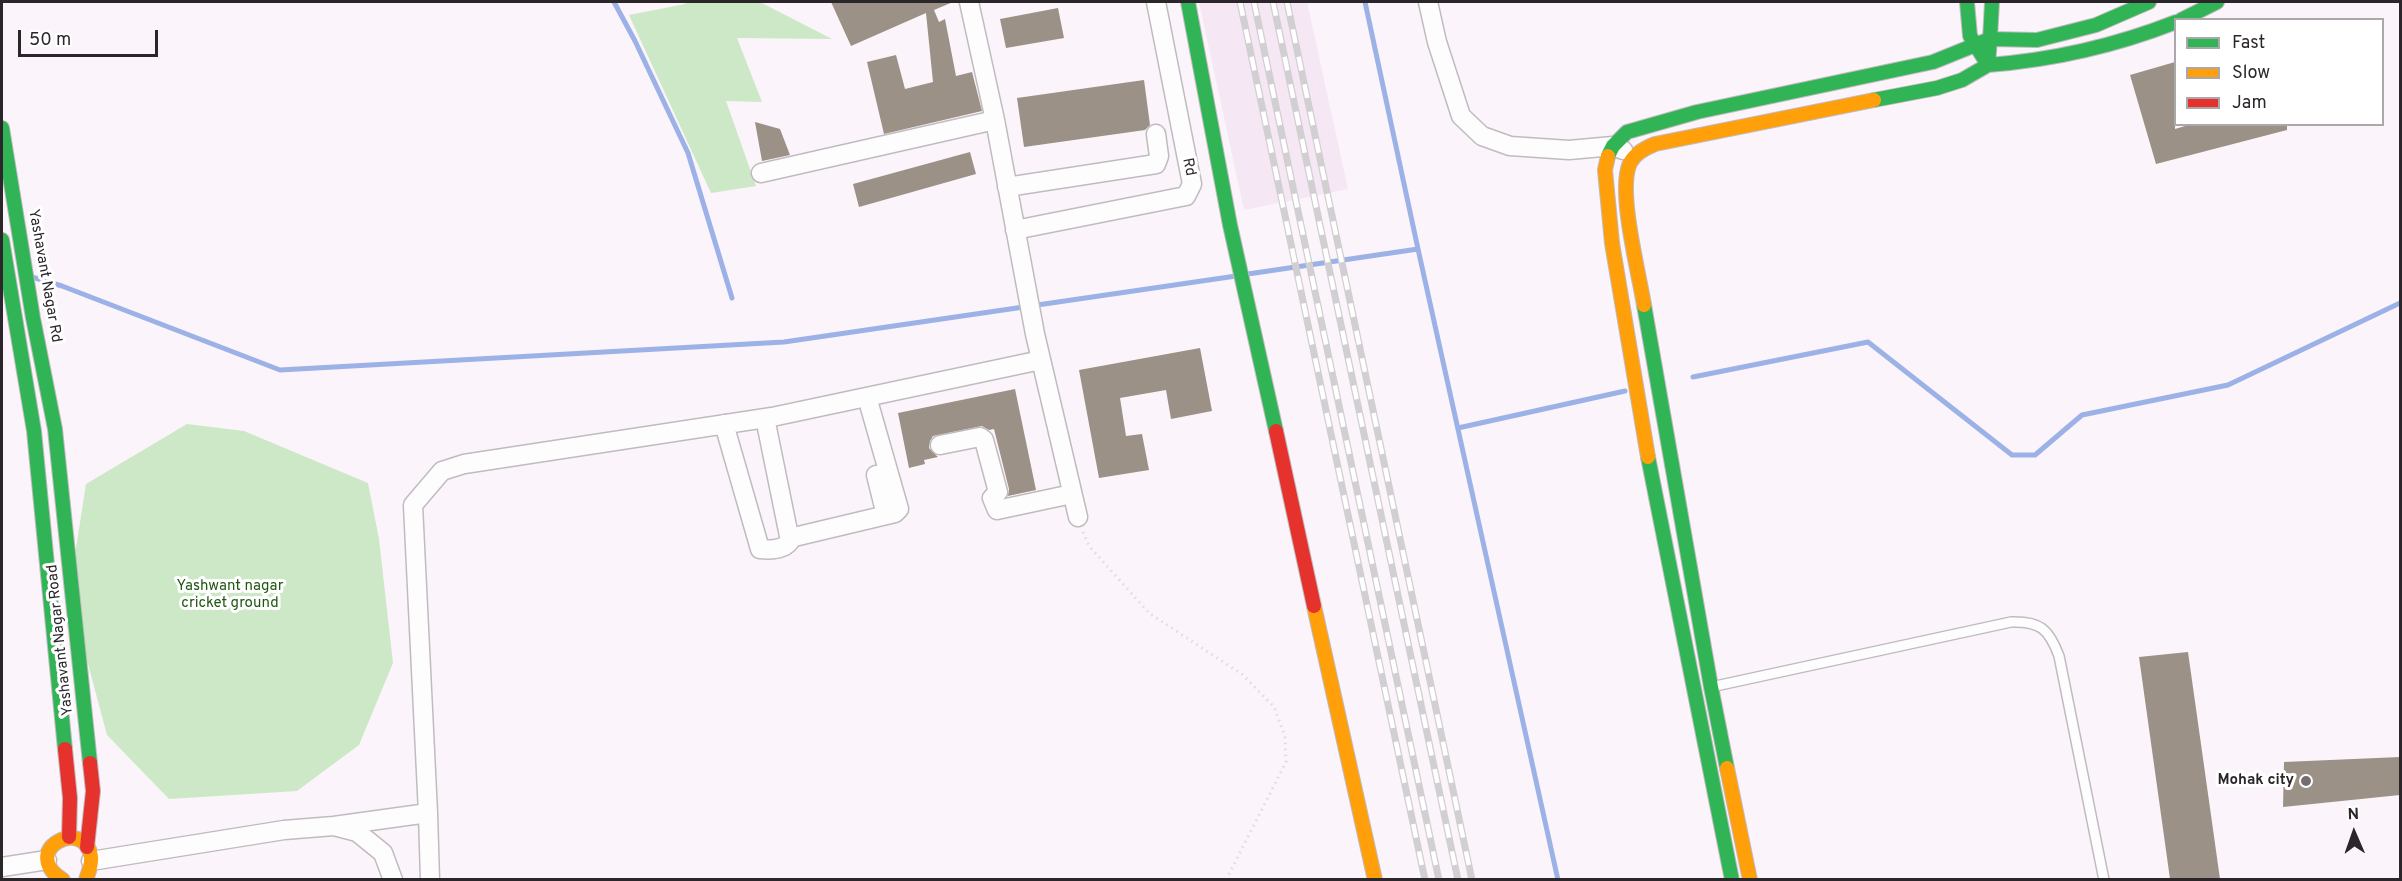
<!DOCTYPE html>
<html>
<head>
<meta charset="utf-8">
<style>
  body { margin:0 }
  #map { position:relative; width:2402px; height:881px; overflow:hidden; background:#fbf4fa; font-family:Overpass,sans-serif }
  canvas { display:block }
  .frame { position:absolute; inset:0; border:3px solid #2b262a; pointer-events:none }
  .legend { position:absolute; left:2174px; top:18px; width:210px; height:108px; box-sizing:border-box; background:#fff; border:2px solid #aaa8aa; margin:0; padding:8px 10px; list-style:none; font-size:18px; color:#2b262a }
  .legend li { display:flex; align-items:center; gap:12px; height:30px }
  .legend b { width:30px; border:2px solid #aaa8aa }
  .north { position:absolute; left:2324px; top:803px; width:60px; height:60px; -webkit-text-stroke:4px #fff; paint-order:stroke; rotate:358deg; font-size:16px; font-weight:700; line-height:24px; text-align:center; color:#2b262a }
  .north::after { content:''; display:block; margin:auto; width:21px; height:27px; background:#2b262a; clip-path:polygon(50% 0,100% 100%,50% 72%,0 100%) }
  .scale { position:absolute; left:18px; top:30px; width:140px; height:27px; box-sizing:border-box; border:3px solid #2b262a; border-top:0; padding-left:8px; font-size:18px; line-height:21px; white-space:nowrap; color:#2b262a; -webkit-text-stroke:4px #fff; paint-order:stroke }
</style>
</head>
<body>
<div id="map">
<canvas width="2402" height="881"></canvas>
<div class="frame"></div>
<ul class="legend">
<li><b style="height:8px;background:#30b455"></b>Fast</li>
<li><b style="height:8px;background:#ff9f0a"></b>Slow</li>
<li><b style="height:8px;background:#e5322d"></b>Jam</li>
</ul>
<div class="north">N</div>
<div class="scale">50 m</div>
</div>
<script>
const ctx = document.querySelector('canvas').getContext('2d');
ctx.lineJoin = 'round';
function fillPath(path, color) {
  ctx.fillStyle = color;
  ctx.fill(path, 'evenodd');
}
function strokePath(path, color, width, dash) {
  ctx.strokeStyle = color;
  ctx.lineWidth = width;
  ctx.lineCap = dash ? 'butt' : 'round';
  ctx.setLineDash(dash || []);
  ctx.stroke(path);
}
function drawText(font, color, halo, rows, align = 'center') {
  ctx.font = font + ' Overpass,sans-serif';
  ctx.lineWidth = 6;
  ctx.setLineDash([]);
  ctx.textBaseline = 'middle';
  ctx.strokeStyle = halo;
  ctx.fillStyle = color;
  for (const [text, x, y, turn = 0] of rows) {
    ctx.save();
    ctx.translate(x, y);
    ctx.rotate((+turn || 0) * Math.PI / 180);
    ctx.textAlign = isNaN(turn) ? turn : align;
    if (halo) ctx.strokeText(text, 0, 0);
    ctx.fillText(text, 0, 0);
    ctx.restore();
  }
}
const built = new Path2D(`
  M1199 2H1307L1348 189 1244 210Z`);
const green = new Path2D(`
  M685 2H760L832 39 737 38 762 102 726 101 756 186 711 193 629 15 685 4Z
  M187 424 244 431 368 483 379 539 393 663 359 745 297 791 169 799 107 735 69 593 86 484Z`);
const stream = new Path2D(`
  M614 2 635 41 688 153 732 298
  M1365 2 1418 249
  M1248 274 1418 249 1558 880
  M32 277 62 286 280 370 784 342 1236 276
  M1693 377 1868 342 2012 455H2035L2082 415 2228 385 2400 303
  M1458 428 1625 391`);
const building = new Path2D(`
  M831 2H953L934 10 939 22 945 19 956 76 972 72 982 111 884 134 867 62 896 55 905 89 933 82 926 13 851 46Z
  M1058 8 1064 38 1006 48 1000 19Z
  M2175 62V129L2192 124H2287V130L2156 164 2130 75Z
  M1144 80 1150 125 1145 130 1024 147 1017 98Z
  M755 122 780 129 790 155 762 161Z
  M970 152 976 174 859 207 853 184Z
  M1200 348 1212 411 1171 419 1166 390 1120 398 1126 436 1142 434 1149 470 1099 478 1079 370Z
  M1015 389 1036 490 1008 496 1009 489 994 429 989 430 982 426 933 436 930 441 929 448 938 457 924 460 925 464 909 468 898 413Z
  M2188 652 2220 879H2170L2139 657Z
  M2400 757V795L2283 807 2284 762Z`);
const path = new Path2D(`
  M1083 532 1089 546 1149 613 1243 675 1274 707 1285 736 1286 762 1226 880`);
const lane = new Path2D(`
  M1711 687 2011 622C2040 621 2049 629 2059 656L2104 880`);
const street = new Path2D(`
  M969 2 995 120 1035 334 1078 517
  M1428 2 1437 42 1461 116 1482 136 1510 146 1569 150 1613 146 1623 150
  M761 173 995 120
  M1007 187 1156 164 1159 156 1156 134
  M1015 230 1186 196 1192 184 1156 2
  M724 424 760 549C770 550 784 550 790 541L765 418
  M940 445 980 437 984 440 998 492 992 498 997 510 1072 494
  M876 475 886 515
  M790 538 895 513 899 509 867 397
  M428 813 430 880
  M334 826 428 813 413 505 442 471 464 464 772 417 1041 360
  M91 861 284 830 334 826 357 832 383 853 393 880
  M2 867 47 860`);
const fast = new Path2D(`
  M1188 2 1230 225 1276 431
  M1967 2 1970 36 1988 65C2053 60 2115 46 2176 22
  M1992 2 1990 39 2037 40 2096 25 2149 2
  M2181 20 2217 2
  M2 128 33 318 55 429 90 763
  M1608 156 1613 146 1627 132 1697 112 1933 62 1990 39 1988 65 1962 80 1937 88 1874 100
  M2 240 34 431 65 749
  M1644 305 1711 687 1727 768
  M1648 457 1732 880`);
const slow = new Path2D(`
  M1608 156 1605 170 1612 243 1648 457
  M1644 305C1639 273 1617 190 1630 163 1635 153 1645 148 1655 144L1874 100
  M1314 606 1375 880
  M1727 768 1750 880
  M63 880C17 851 85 815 91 857 92 865 88 873 86 880`);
const jam = new Path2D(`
  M1276 431 1314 606
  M65 749 70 798 69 837
  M87 847 93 791 90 763`);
const rail = new Path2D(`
  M1240 2 1425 880
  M1254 2 1439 880
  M1273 2 1458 880
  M1287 2 1472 880`);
const markers = [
  [2306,781,6,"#746e73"]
];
const streetNames = [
  ["Rd",1188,167,79],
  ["Yashavant Nagar Rd",44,276,80],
  ["Yashavant Nagar Road",61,640,-96]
];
const parkNames = [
  ["Yashwant nagar",230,587],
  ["cricket ground",230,604]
];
const poiNames = [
  ["Mohak city",2294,781]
];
fillPath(built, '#f5e8f4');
fillPath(green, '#cde8c7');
strokePath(stream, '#9cb2e6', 5);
fillPath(building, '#9b9186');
strokePath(lane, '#c0bbbf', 12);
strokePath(street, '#c0bbbf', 21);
strokePath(fast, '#c0bbbf', 16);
strokePath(slow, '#c0bbbf', 16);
strokePath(jam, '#c0bbbf', 16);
strokePath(path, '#dedcde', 3, [1.5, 4.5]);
strokePath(lane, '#fefdfe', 9);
strokePath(street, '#fefdfe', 18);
strokePath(fast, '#30b455', 14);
strokePath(slow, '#ff9f0a', 14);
strokePath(jam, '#e5322d', 14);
strokePath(rail, '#d1cfd1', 7);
strokePath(rail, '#fff', 4.5, [14]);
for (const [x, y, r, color] of markers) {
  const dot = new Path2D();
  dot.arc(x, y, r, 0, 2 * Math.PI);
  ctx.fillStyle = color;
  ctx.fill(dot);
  strokePath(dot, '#fff', 2);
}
drawText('15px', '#2b262a', '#fff', streetNames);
drawText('15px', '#205712', '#fff', parkNames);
drawText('bold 15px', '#2b262a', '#fff', poiNames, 'right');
</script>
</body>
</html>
